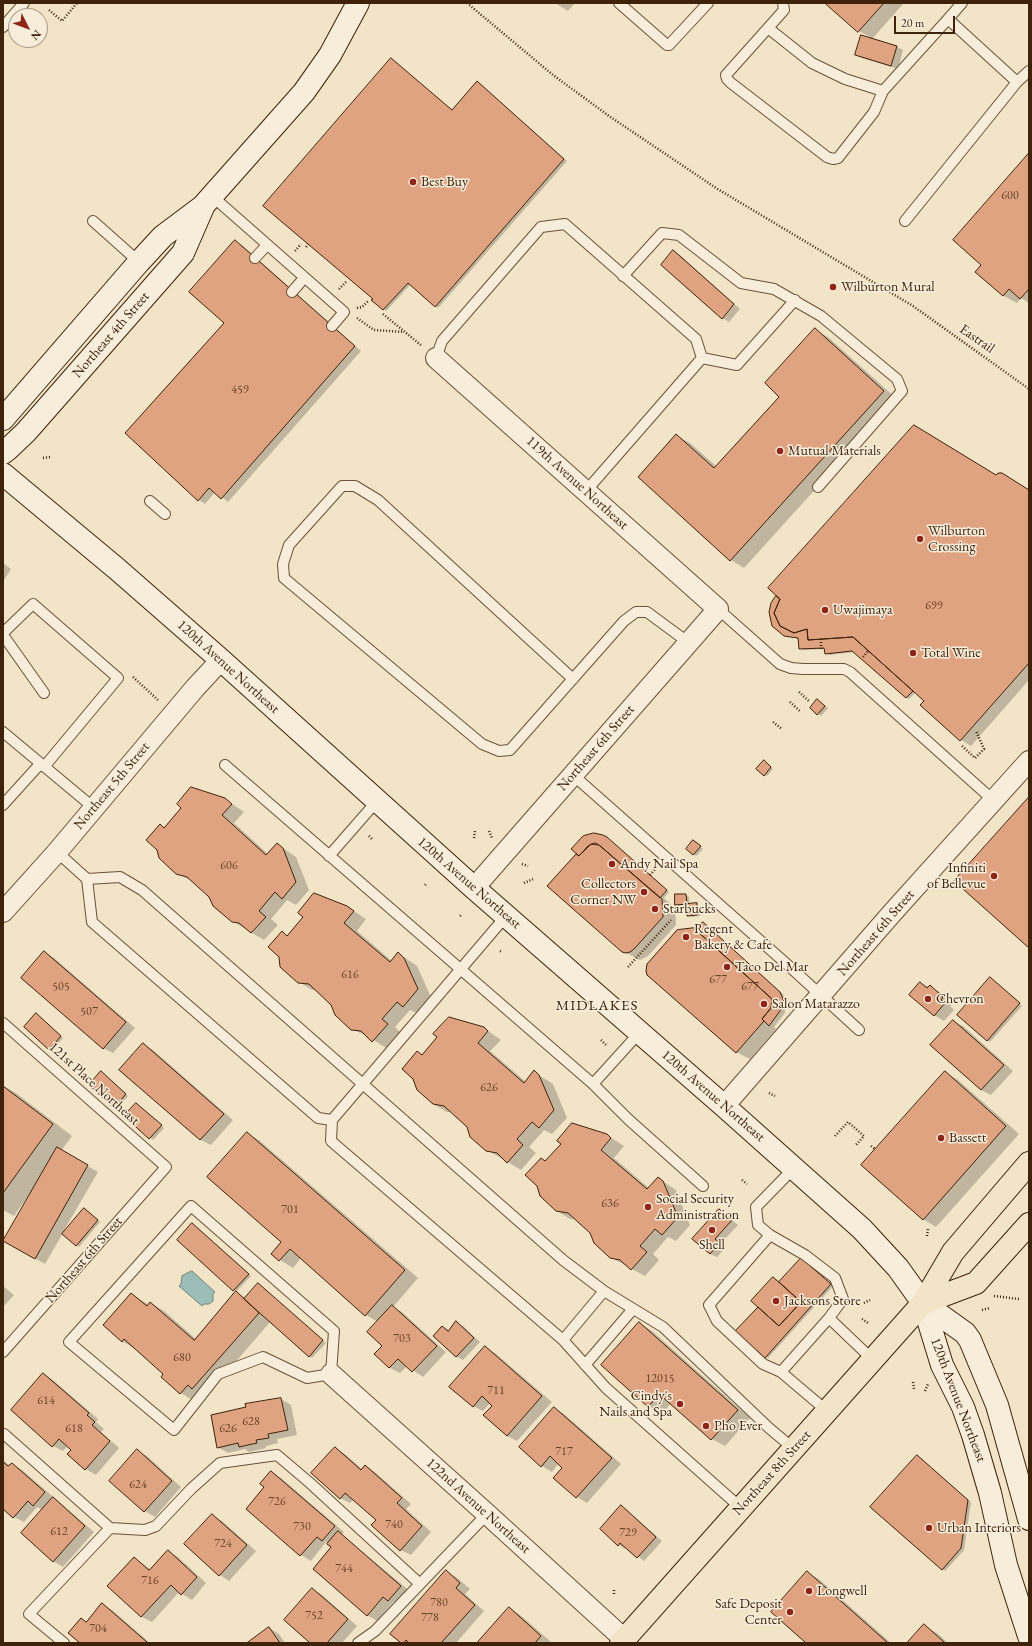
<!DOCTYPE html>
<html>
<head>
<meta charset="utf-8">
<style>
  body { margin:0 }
  #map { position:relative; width:1032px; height:1646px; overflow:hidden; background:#f1e4c7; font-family:"EB Garamond",serif }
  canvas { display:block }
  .frame { position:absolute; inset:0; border:4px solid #3e2209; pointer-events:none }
  .north { position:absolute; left:8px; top:8px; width:40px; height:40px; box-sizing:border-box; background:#f6eddb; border:1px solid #ac9c87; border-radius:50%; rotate:132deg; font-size:11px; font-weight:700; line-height:16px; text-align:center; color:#3e2209 }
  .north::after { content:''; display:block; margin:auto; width:14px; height:18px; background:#8f2418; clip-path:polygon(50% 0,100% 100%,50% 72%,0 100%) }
  .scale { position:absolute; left:894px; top:16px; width:61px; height:18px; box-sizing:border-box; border:2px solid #3e2209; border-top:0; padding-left:5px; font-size:12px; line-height:14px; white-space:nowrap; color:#3e2209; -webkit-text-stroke:3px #f6eddb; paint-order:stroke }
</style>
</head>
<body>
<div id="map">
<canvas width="1032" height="1646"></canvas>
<div class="frame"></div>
<div class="north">N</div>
<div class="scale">20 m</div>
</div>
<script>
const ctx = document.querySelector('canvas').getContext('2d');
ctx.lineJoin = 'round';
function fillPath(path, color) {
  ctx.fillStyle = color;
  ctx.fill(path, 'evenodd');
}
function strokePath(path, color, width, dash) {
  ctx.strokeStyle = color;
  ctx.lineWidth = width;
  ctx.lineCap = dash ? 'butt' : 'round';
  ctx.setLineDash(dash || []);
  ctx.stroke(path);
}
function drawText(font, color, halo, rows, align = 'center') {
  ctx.font = font + ' "EB Garamond",serif';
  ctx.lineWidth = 3;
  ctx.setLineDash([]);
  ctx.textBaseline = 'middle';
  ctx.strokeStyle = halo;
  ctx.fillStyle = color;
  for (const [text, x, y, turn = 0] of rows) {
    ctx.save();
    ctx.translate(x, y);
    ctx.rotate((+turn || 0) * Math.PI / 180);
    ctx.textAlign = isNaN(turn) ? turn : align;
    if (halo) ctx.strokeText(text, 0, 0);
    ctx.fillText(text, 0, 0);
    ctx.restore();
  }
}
const water = new Path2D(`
  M192 1271 215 1292 213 1294V1301L209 1304H204L202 1306 179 1286 181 1284 182 1276Z`);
const shadow = new Path2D(`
  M555 3H575L568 11Z
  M827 3H904L872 39 897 47 903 50 898 69 862 58 856 54 870 37 859 31Z
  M480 84 567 161 438 308 411 284 386 311 384 309 452 111Z
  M1029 155V303L1021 298 1017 303 1004 296 976 272 983 264Z
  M235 242 242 245 361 351 228 502 215 492 205 504 199 500 225 323Z
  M674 252 680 255 740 309 729 322 722 318Z
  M815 330 828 337 897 399 744 568 731 560 677 436 690 443 717 467 781 397Z
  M996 476 1029 491V680L971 746 961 740 926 701 916 692 909 699 907 698 855 652 829 655 826 653 825 649 803 650 800 648 799 639 785 635 772 604 778 596Z
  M3 563 11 569 3 582Z
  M818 700 828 708 821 716 818 714Z
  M767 763 773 769 767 776 764 775Z
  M225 799 244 812 234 823 268 854 277 844 296 857 309 890 296 905 287 900 271 919 278 925 264 940 232 921 210 896 194 882 176 873 160 826 165 828Z
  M598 834 610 840 669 892 664 898 675 908 676 925 648 956 640 960 623 951 580 858Z
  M696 843 703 849 696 856 687 849Z
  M686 895 689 897V905L696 904 699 906 700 916 691 917 688 915V905L679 906 676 904Z
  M346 906 366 919 357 931 392 961 398 953 417 966 431 997 417 1013 410 1010 395 1027 400 1032 386 1048 369 1037 352 1029 332 1005 317 990H312L299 982 282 933 288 936Z
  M706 925 783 994 787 1006 785 1010V1013L774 1027 776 1029 750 1059 736 1052Z
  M44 952 54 958 135 1028 113 1053 103 1048Z
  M993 980 1022 1006 990 1042 987 1040Z
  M920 983 940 992 953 1003 950 1006 954 1010 944 1021 934 1015Z
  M39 1016 63 1038 52 1051 49 1049Z
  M953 1021 963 1026 1013 1071 991 1095 981 1090 932 1045Z
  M484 1028 501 1040 490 1051 526 1082 534 1072 553 1084 567 1118 552 1134 544 1130 529 1147 536 1153 521 1170 487 1150 468 1126 453 1112H447L433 1104 418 1052 423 1055Z
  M143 1044 153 1050 233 1120 211 1145 201 1140 121 1070Z
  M945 1072 958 1080 1019 1134 936 1227 923 1219Z
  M104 1074 128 1096 117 1109 114 1107Z
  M3 1086 16 1093 72 1136 61 1151 98 1172 63 1232 87 1211 100 1222 79 1247 63 1233 45 1264 5 1241 32 1193 31 1192 14 1216 3 1210Z
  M136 1104 164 1128 153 1140 126 1116Z
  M247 1133 260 1141 418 1278 393 1307 402 1312 446 1352 423 1377 407 1366 400 1373 390 1368 375 1354 383 1346 378 1322 366 1315 301 1258 293 1268 280 1260 272 1253 282 1242Z
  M607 1135 624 1146 614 1158 649 1188 658 1178 676 1190 690 1225 676 1241 668 1237 653 1254 659 1260 645 1276 610 1257 591 1233 576 1219H570L557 1211 546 1162Z
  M719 1210 738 1225 721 1243 726 1247 717 1257 710 1254Z
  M195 1226 251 1276 236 1292 246 1298 258 1284 326 1343 312 1358 271 1321 206 1396 194 1401 181 1393 165 1374 135 1349 122 1341 131 1294 149 1305 151 1303 164 1311 196 1339 237 1292 179 1240Z
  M802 1259 833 1286 768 1358 765 1357 759 1307 774 1278 781 1282Z
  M3 1286 14 1295 3 1307Z
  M456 1323 463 1326 480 1342 463 1360 457 1357 434 1336 443 1327 449 1330Z
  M639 1323 652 1331 750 1418 725 1446 712 1439 671 1403 662 1414 649 1406Z
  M485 1348 495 1353 552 1402 517 1441 507 1436 493 1406 490 1403 483 1411 473 1406Z
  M43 1374 53 1380 98 1419 96 1422 104 1429 101 1432 119 1448 96 1475 86 1469 72 1450 68 1446 63 1451 53 1446Z
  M281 1399 291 1405 297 1435 277 1439 278 1443 266 1446V1448L249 1452 245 1449 228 1453 218 1447 247 1408V1405Z
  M554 1408 564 1414 621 1464 587 1503 577 1497 563 1468 559 1463 552 1472 542 1466 520 1447Z
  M335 1448 345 1454 362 1469 366 1466 375 1472 411 1504 406 1509 431 1532 411 1555 401 1550 377 1520 354 1499 350 1503 340 1498Z
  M137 1451 147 1456 181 1487 155 1517 145 1511 110 1481Z
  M920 1458 971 1502 964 1550 945 1571 871 1507Z
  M3 1460 10 1466 12 1464 22 1470 94 1532 63 1567 53 1561 43 1510 37 1507 24 1522 14 1517 3 1507Z
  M271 1472 281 1478 344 1532 342 1535 411 1592 399 1606 393 1602 377 1621 367 1615 332 1547 328 1543 326 1542 311 1561 301 1555 266 1487Z
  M621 1507 627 1510 662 1541 644 1561 626 1547 625 1549 619 1545 602 1529Z
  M212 1515 222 1521 256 1551 229 1581 220 1575Z
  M168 1551 178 1557 206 1583 192 1600 179 1592 152 1622 142 1617 109 1586 134 1558 151 1570Z
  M446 1571 456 1577 470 1589 465 1594 484 1611 456 1643H402Z
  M807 1572 820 1580 891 1643H808Z
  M312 1589 322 1595 357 1626 342 1643H312Z
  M102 1604 112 1610 150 1643H81V1619L87 1622Z
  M509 1609 519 1614 551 1642 478 1643Z
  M924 1626 937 1633 948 1643H908Z
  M269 1628 279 1634 285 1643H249Z`);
const building = new Path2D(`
  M825 3H884L858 32Z
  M861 35 897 46 891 66 855 55Z
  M391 58 452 110 477 81 564 159 435 307 408 283 383 310 371 300 373 299 263 206Z
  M1029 153V289L1020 299 1009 289 1003 296 975 272 981 265 953 240Z
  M235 240 355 346 221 499 209 488 198 501 125 433 224 323 189 292Z
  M673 250 734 304 722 319 661 265Z
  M815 328 884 391 730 561 638 477 676 434 714 468 779 397 765 383Z
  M914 425 996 475 998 473H1002L1029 490V663L960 741 920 705 924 701 853 637 808 640 807 629 794 633 780 626 774 613 780 599 768 588Z
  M776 596 780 599 774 613 780 626 794 633 807 629 808 640 853 637 913 691 906 698 852 651 825 654 824 648 799 649 798 638 784 636 772 626 769 612 771 603Z
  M817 699 825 706 817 715 810 708Z
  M764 760 771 767 764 776 756 769Z
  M191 787 225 798 232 804 222 815 266 855 277 843 283 848 296 882 282 899 275 892 259 911 266 917 251 933 239 923 232 922 213 906 209 897 187 877 176 874 159 858 157 850 146 840 160 824 164 828 181 808 177 804Z
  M1029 797V948L954 881Z
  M594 833 603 835 607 837 667 890 660 898 599 845 591 844 579 856 571 849 583 836Z
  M693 840 701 846 693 855 686 849Z
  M595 843 599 845 662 899 663 917 634 949 630 952 626 953 622 952 547 886 576 854 579 856 588 846Z
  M314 893 347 906 354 911 344 923 390 962 398 952 404 958 418 989 403 1007 397 1002 382 1019 388 1024 372 1042 361 1031 351 1030 335 1015 331 1005 309 984 298 983 280 967 279 957 268 947 282 931 287 936 303 917 298 913Z
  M675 894H686L687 904 675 905Z
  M697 903V915L687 916V904Z
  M703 922 780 992 785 1004 769 1026 762 1019 771 1008 772 999 696 930Z
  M694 928 772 999 771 1008 762 1019 764 1021 736 1053 647 975 646 971 647 964 677 930Z
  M44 951 126 1022 103 1049 21 978Z
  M990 977 1020 1003 987 1041 957 1015Z
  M920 982 927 988 930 985 943 997 941 1000 945 1003 934 1016 909 995Z
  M36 1013 61 1036 49 1050 24 1027Z
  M449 1017 484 1027 488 1031 478 1043 524 1083 534 1070 539 1075 554 1110 539 1128 532 1122 517 1139 523 1145 507 1163 497 1153 486 1151 470 1137 467 1127 444 1106 433 1104 417 1090 413 1079 402 1069 417 1051 422 1055 437 1037 433 1034Z
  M953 1020 1004 1065 981 1090 930 1045Z
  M143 1043 224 1114 200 1140 119 1070Z
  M101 1071 126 1094 114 1108 89 1085Z
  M945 1071 1006 1126 923 1220 861 1165Z
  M3 1086 53 1124 3 1193Z
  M136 1103 162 1125 149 1139 124 1116Z
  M572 1123 607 1134 611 1138 601 1150 647 1189 658 1177 663 1181 678 1217 662 1235 655 1229 640 1246 647 1252 631 1270 620 1260 610 1258 594 1243 590 1233 568 1213 556 1211 540 1196 537 1186 525 1175 541 1158 545 1161 561 1144 557 1141Z
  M247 1132 405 1270 365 1316 290 1249 279 1261 271 1254 281 1242 207 1177Z
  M57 1147 88 1165 35 1259 3 1241Z
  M84 1208 98 1220 76 1246 62 1234Z
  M719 1209 732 1220 715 1239 720 1243 710 1254 692 1239Z
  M192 1223 249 1274 233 1291 177 1240Z
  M801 1258 831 1284 765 1358 735 1331 758 1307 779 1326 801 1302 779 1282Z
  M773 1277 801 1302 779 1326 751 1301Z
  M258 1283 323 1340 309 1357 244 1299Z
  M236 1291 259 1313 192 1389 188 1385 180 1394 161 1377 163 1374 124 1339 122 1342 103 1325 131 1293 147 1306 150 1302 194 1340Z
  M392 1305 437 1346 412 1372 398 1359 389 1368 374 1354 382 1346 367 1332Z
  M456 1321 474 1338 456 1357 433 1336 442 1326 448 1331Z
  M639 1322 738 1410 711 1440 659 1394 648 1407 601 1365Z
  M485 1346 542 1396 507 1436 483 1415 492 1406 482 1396 473 1407 449 1387Z
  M43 1373 89 1413 87 1415 95 1422 92 1425 110 1441 85 1470 67 1454 71 1450 59 1439 52 1447 11 1410Z
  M281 1398 288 1430 268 1434 269 1438 256 1440 257 1443 239 1447 238 1443 217 1448 211 1415 246 1407 245 1404Z
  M554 1407 612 1458 576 1498 553 1478 562 1468 550 1456 541 1467 519 1447Z
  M335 1447 361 1470 365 1465 402 1498 397 1503 422 1526 400 1551 371 1525 376 1520 345 1493 340 1499 311 1473Z
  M137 1449 172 1481 144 1512 109 1481Z
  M917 1455 968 1500 961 1548 942 1570 870 1507Z
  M3 1462 8 1466 12 1463 45 1492 33 1506 28 1501 13 1518 3 1509Z
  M271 1471 335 1526 322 1541 317 1537 300 1556 246 1509 264 1487 260 1484Z
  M53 1497 85 1526 53 1562 21 1533Z
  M621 1505 656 1537 637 1558 620 1543 618 1546 600 1529Z
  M212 1514 247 1545 219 1576 184 1544Z
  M338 1531 401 1586 388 1601 383 1597 367 1616 313 1569 331 1547 327 1544Z
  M168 1550 197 1577 181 1595 171 1585 141 1617 107 1586 134 1557 149 1570Z
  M446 1570 460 1583 456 1588 475 1605 441 1643H409L406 1640 404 1643H401L390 1634Z
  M807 1571 888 1643H806L771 1612Z
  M312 1588 348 1619 327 1643H310L284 1620Z
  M102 1603 148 1643H80L68 1633 81 1618 86 1622Z
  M509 1607 541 1636 535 1643H477Z
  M924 1624 945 1643H907Z
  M269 1627 280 1643H247Z`);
const path = new Path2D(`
  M467 3 553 75 609 116 716 188 913 306 1029 389
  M49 10 62 21 77 3
  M306 247 308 244
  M295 251 301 244
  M339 289 346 282
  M357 308 362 307 368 301
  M383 314 422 346
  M357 318 374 330 404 332
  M43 458 50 457
  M821 639V650
  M863 657 868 651
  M133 677 158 700
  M799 692 810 702
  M790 702 801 712
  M773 722 782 729
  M962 746 975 758 984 749 976 731
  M489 831 492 838
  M369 836 373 840
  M474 838 475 831
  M522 864 528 866
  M650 875 656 868
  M524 883 533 879
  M425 885 427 883
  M460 916 462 914
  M500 951 502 952
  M628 967 671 920
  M601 1040 606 1045
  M769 1093 775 1096
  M835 1136 848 1122 864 1136 856 1145
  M871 1146 875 1149
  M742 1180 747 1184
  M927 1236 928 1229
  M994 1296 1019 1299
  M864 1303 870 1300
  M982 1310 990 1308
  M862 1319 868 1323
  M913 1382 914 1389
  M925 1391 928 1384
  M614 1590V1594`);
const service = new Path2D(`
  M619 3 667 45H669L708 3
  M3 27 24 3
  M768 28 784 10 783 3
  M1017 82 1029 71
  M883 91 845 79 812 63 768 28 726 75 727 79 731 83 827 157 833 159 838 158 874 112 883 91 948 19
  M212 196 344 312 332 326
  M93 221 139 262
  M905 221 1017 82 948 19 962 3
  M255 258 267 245
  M623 276 662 233 679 235 741 283 774 289 821 316 897 379 902 391 818 487
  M292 292 304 278
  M436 358 442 341 541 227 565 224 696 339 702 358 586 491
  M702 358 737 365 795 300
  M150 501 165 514
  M718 609 780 664 791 668 803 669H844L850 672 993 800
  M3 633 33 604 118 678 44 767
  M3 635 44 693
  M573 679 378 500 355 486H342L289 545 283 564 284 578 482 744 499 751 510 750 624 621 636 612H647L689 643
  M3 732 94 808
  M225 765 593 1084 628 1119 703 1186
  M573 775 790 967 859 1030
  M3 805 40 764
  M57 852 87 879 92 922 318 1118 332 1120 506 916
  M329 856 377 801
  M87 879 120 877 142 890 563 1260 604 1291 663 1327 769 1428 794 1449
  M3 1023 166 1167 3 1352
  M593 1084 640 1032
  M332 1120 331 1141 563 1340 606 1388 741 1508
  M191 1206 334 1331 331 1374 307 1378 263 1357 218 1374 174 1430 69 1342Z
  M770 1235 805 1255 835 1278 843 1299 829 1318 781 1372 827 1411
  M829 1318 873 1360
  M563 1340 604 1291
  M585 1365 633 1309
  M781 1372 763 1364 717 1321 709 1305 770 1235 758 1225 756 1207 794 1168
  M4 1434 110 1528 29 1614 64 1643
  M110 1528 145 1530 156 1526 191 1489 220 1463 277 1455 310 1483 420 1584
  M358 1643 375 1631 487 1514`);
const minor = new Path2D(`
  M436 358 718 609 474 888
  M3 912 57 852 195 688 221 660
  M724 1106 893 912 1029 761
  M331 1374 487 1514 624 1639`);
const secondary = new Path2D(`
  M3 419 139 262 163 236 203 206 304 92 330 55 358 3
  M3 453 7 450 26 432 183 253 203 207
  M3 474 117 569 221 660 474 888 724 1106 862 1229 898 1268 923 1303 965 1333 970 1340 997 1405 1029 1519
  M923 1303 942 1365 963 1407 973 1435 990 1493 1006 1565 1029 1636`);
const primary = new Path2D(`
  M923 1303 976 1283 1029 1224
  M621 1643 923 1303 953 1252 1029 1163`);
const markers = [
  [413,182,4,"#8f2418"],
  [833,287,4,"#8f2418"],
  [780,451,4,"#8f2418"],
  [920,539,4,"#8f2418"],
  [825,610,4,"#8f2418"],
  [913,653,4,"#8f2418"],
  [612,864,4,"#8f2418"],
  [994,876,4,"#8f2418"],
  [644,892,4,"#8f2418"],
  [655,909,4,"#8f2418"],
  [686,937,4,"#8f2418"],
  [727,967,4,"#8f2418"],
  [928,999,4,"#8f2418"],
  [764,1004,4,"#8f2418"],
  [941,1138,4,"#8f2418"],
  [648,1207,4,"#8f2418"],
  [712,1230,4,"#8f2418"],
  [776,1301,4,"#8f2418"],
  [680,1404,4,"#8f2418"],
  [706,1426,4,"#8f2418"],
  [929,1528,4,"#8f2418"],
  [809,1591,4,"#8f2418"],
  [790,1612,4,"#8f2418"]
];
const numberNames = [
  ["600",1010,196],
  ["459",240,390],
  ["699",934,606],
  ["606",229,866],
  ["616",350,975],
  ["677",718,980],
  ["505",61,987],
  ["677",750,987],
  ["507",89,1012],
  ["626",489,1088],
  ["636",610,1204],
  ["701",290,1210],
  ["703",402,1339],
  ["680",182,1358],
  ["12015",660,1379],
  ["711",496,1391],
  ["614",46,1401],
  ["628",251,1422],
  ["618",74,1429],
  ["626",228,1429],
  ["717",564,1452],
  ["624",138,1485],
  ["726",277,1502],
  ["740",394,1525],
  ["730",302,1527],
  ["612",59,1532],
  ["729",628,1533],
  ["724",223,1544],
  ["744",344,1569],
  ["716",150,1581],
  ["780",439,1603],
  ["752",314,1616],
  ["778",430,1618],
  ["704",98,1629]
];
const poiNames = [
  ["Best Buy",421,182],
  ["Wilburton Mural",841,287],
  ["Mutual Materials",788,451],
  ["Wilburton",928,531],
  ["Crossing",928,547],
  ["Uwajimaya",833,610],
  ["Total Wine",921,653],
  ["Andy Nail Spa",620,864],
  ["Infiniti",986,868,"right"],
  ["of Bellevue",986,884,"right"],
  ["Collectors",636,884,"right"],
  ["Corner NW",636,900,"right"],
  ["Starbucks",663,909],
  ["Regent",694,929],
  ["Bakery & Cafe",694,945],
  ["Taco Del Mar",735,967],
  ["Chevron",936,999],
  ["Salon Matarazzo",772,1004],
  ["Bassett",949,1138],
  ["Social Security",656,1199],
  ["Administration",656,1215],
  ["Shell",712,1245,"center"],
  ["Jacksons Store",784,1301],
  ["Cindy's",672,1396,"right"],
  ["Nails and Spa",672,1412,"right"],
  ["Pho Ever",714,1426],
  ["Urban Interiors",937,1528],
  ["Longwell",817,1591],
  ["Safe Deposit",782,1604,"right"],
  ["Center",782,1620,"right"]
];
const streetNames = [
  ["Northeast 4th Street",111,335,-49],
  ["Eastrail",977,339,35],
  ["119th Avenue Northeast",577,483,42],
  ["120th Avenue Northeast",228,667,42],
  ["Northeast 6th Street",596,748,-49],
  ["Northeast 5th Street",112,786,-50],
  ["120th Avenue Northeast",469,883,41],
  ["Northeast 6th Street",876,933,-49],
  ["121st Place Northeast",94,1084,42],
  ["120th Avenue Northeast",713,1096,41],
  ["Northeast 6th Street",84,1260,-49],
  ["120th Avenue Northeast",958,1400,69],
  ["Northeast 8th Street",772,1473,-48],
  ["122nd Avenue Northeast",478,1506,42]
];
const neighbourhoodNames = [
  ["MIDLAKES",597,1006]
];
fillPath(water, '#9bbeb9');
strokePath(water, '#768073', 1);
fillPath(shadow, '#0003');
fillPath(building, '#e0a382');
strokePath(building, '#3e2209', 1);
strokePath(service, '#6b5238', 12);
strokePath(minor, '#6b5238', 22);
strokePath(secondary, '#3e2209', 24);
strokePath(primary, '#3e2209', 24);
strokePath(path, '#3e2209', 2.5, [1, 2]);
strokePath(service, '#f6eddb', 10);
strokePath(minor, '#f6eddb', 20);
strokePath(secondary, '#f6eddb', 22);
strokePath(primary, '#f1e4c7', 22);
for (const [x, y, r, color] of markers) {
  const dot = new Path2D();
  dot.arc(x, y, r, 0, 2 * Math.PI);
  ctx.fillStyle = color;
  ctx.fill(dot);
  strokePath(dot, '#f6eddb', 1.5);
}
drawText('12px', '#664227', null, numberNames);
drawText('14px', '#3e2209', '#f6eddb', poiNames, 'left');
drawText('14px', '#3e2209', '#f6eddb', streetNames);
ctx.letterSpacing = '1px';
drawText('15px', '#3e2209', '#f6eddb', neighbourhoodNames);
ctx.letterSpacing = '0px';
</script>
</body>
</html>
